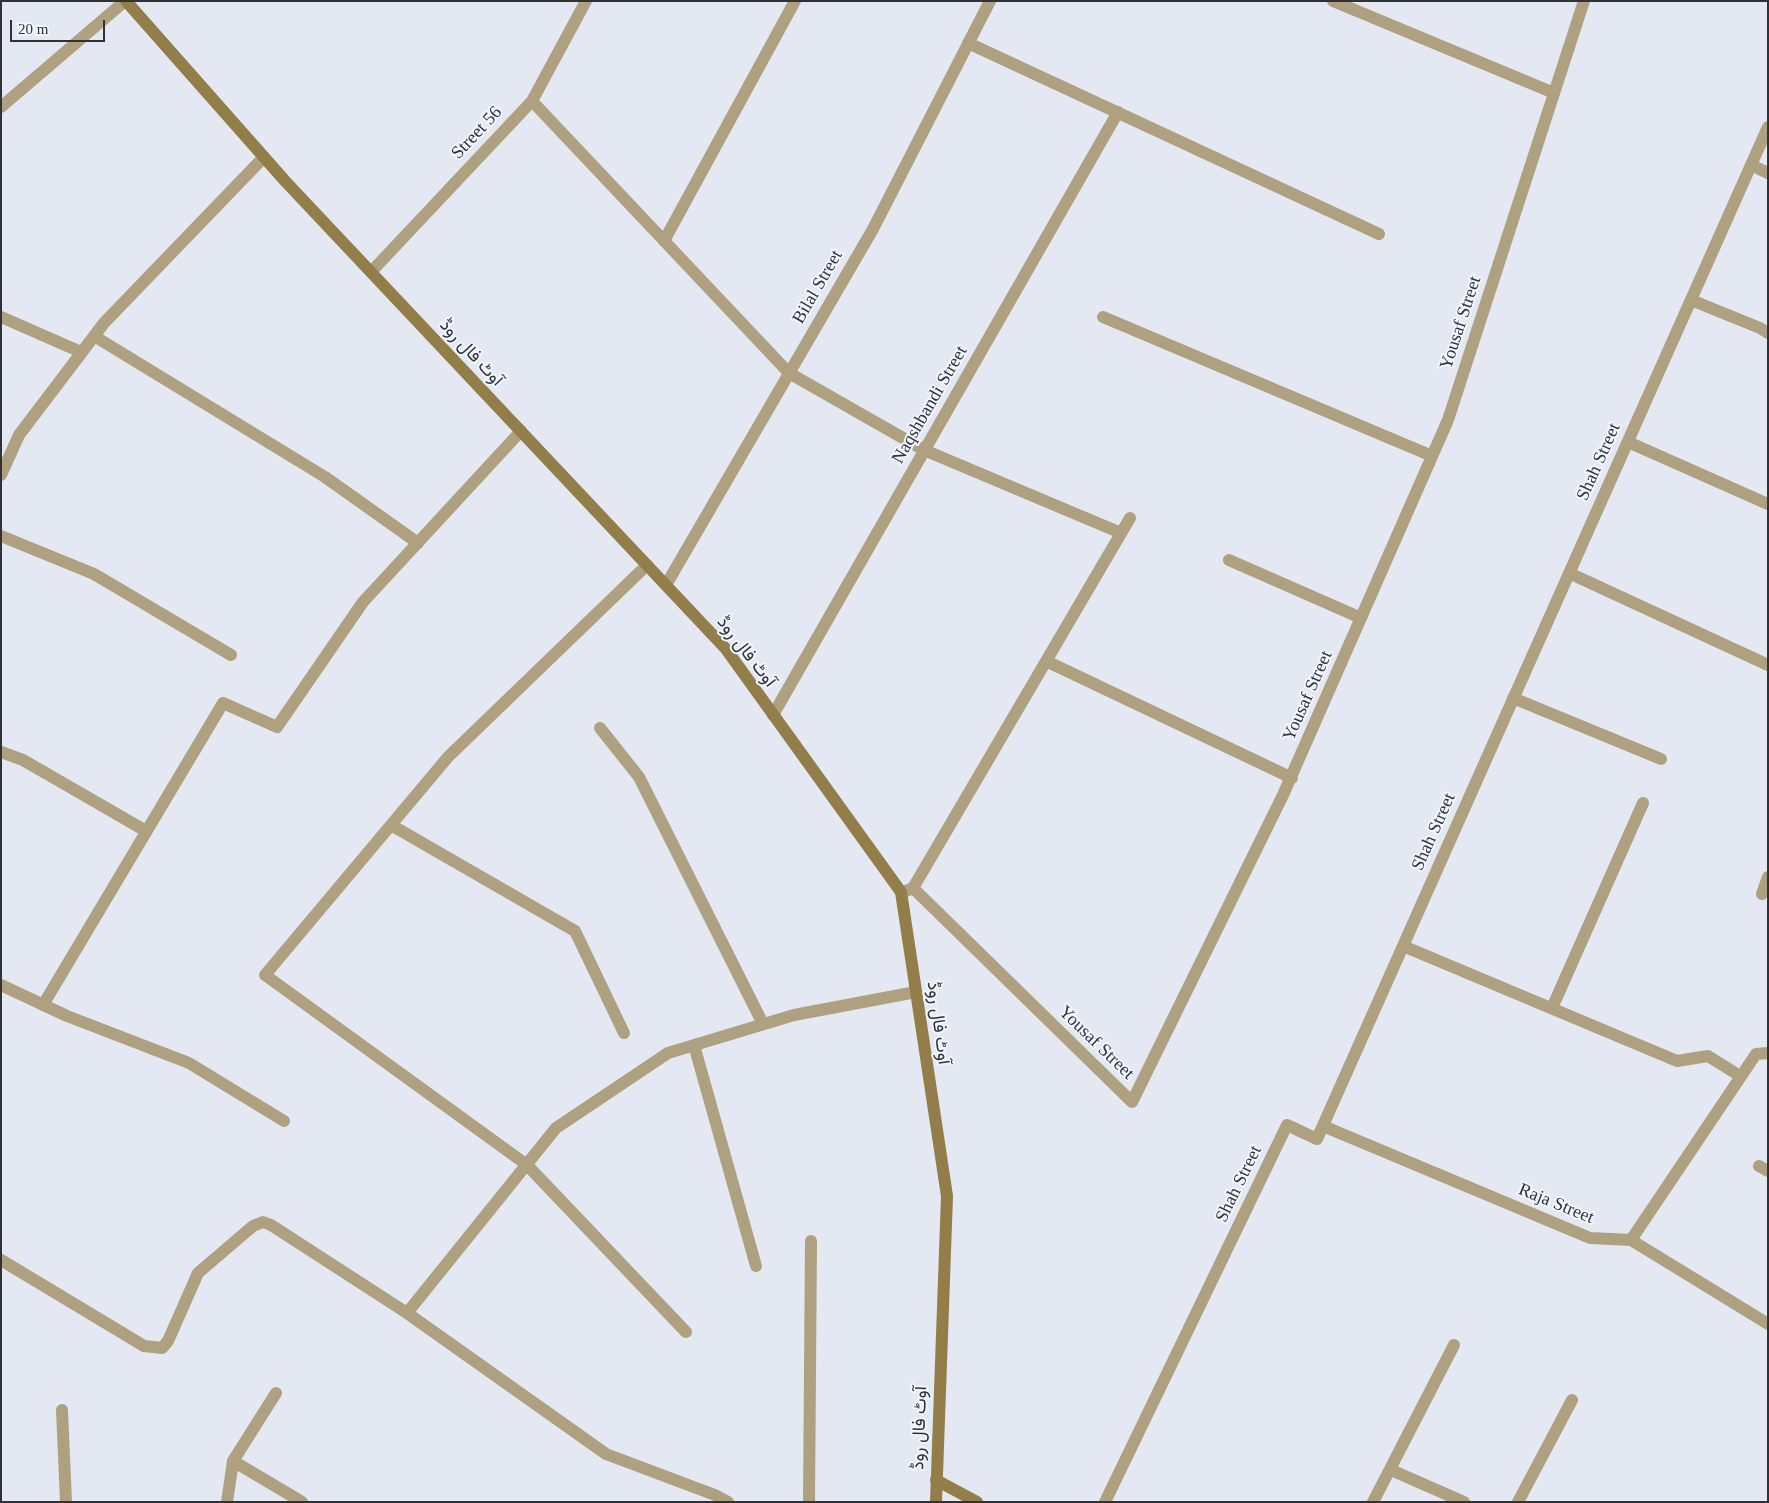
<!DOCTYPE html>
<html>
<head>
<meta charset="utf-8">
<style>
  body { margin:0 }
  #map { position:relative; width:1769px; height:1503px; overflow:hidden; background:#e3e8f2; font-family:"Times New Roman",serif }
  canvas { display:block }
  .frame { position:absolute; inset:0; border:2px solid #303236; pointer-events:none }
  .scale { position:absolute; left:10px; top:20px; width:95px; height:22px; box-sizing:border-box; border:2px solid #303236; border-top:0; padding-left:6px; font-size:15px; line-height:18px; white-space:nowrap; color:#303236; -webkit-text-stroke:4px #f0f5ff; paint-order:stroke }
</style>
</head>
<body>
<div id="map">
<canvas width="1769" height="1503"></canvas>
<div class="frame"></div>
<div class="scale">20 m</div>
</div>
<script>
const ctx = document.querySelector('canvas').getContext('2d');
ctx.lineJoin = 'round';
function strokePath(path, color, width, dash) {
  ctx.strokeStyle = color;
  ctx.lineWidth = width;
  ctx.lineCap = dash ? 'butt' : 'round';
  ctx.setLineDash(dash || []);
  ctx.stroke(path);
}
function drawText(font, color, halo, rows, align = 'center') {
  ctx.font = font + ' "Times New Roman",Vazirmatn,serif';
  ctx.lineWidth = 4;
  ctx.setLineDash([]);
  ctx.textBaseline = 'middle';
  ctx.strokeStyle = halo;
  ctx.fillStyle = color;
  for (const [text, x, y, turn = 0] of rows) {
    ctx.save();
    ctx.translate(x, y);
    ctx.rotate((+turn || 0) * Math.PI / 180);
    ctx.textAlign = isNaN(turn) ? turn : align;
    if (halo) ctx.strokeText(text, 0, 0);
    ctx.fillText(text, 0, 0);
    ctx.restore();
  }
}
const street = new Path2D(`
  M1333 1 1554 93
  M968 43 1379 234
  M532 101 789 373 924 450 1121 533
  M1 107 125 1
  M1751 165 1768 173
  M664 241 795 1
  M371 272 532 101 586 1
  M1691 300 1760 328 1768 333
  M1 317 81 352
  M1103 317 1432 456
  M94 336 325 477 418 543
  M1628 442 1768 504
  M1 475 19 435 104 323 264 157
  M1 536 94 574 231 655
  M1229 560 1361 618
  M647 565 448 757 265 975 527 1165 686 1332
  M1569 573 1768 665
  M666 585 873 229 990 1
  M1046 661 1292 778
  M1513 698 1661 759
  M773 715 1118 112
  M600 728 639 777 763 1024
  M1 752 23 760 146 831
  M391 825 575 931 624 1033
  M913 888 1132 1102 1283 795 1448 420 1584 1
  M906 891 913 888 1130 518
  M1762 894 1768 877
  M1403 946 1677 1061 1708 1056 1740 1076
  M1 985 67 1016 189 1063 284 1121
  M43 1005 223 703 277 727 363 602 521 431
  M1552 1008 1643 803
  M694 1045 756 1266
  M1323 1126 1590 1238 1631 1240 1768 1324
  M1759 1166 1768 1171
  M1631 1240 1756 1054 1768 1053
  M1 1260 144 1346 162 1348 168 1341 198 1273 253 1226 263 1222 271 1225 407 1313 606 1454 715 1495 728 1502
  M407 1313 556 1128 668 1053 794 1015 916 992
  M62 1410 66 1502
  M233 1461 302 1502
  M1391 1470 1464 1502
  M227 1502 233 1461 276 1393
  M809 1502 811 1241
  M1105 1502 1287 1125 1317 1139 1768 127
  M1373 1502 1454 1345
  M1518 1502 1572 1400`);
const secondary = new Path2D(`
  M126 1 286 182 726 649 901 892 947 1196 936 1502
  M936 1480 977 1502`);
const streetNames = [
  ["Street 56",477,133,-47],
  ["Bilal Street",818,287,-60],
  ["Yousaf Street",1461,323,-72],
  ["آوٹ فال روڈ",471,353,47],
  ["Naqshbandi Street",930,405,-60],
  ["Shah Street",1599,462,-66],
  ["آوٹ فال روڈ",746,652,52],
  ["Yousaf Street",1308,696,-66],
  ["Shah Street",1434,832,-66],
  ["آوٹ فال روڈ",938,1023,82],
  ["Yousaf Street",1096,1043,44],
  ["Shah Street",1239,1184,-64],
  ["Raja Street",1556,1204,22],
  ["آوٹ فال روڈ",920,1428,-88]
];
strokePath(street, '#afa17f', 12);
strokePath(secondary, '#937d49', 12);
drawText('18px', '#303236', '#f0f5ff', streetNames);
</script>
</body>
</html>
